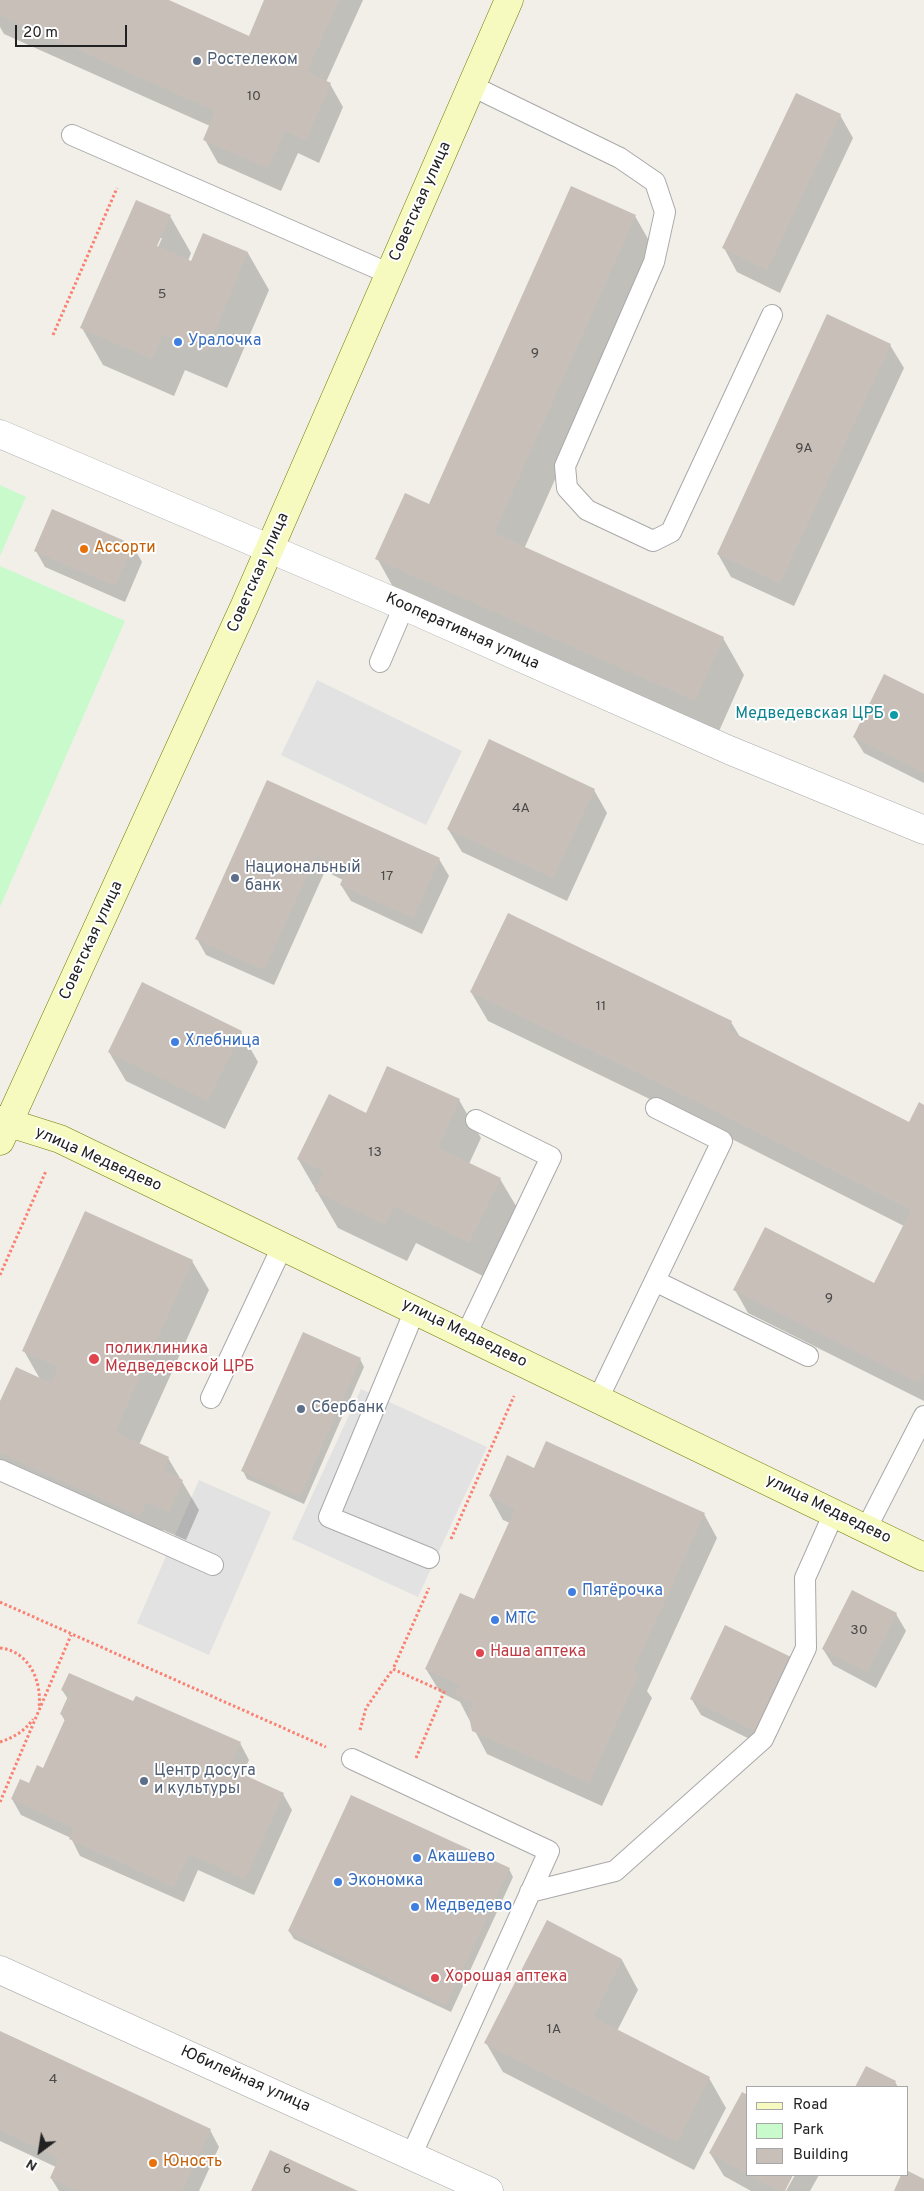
<!DOCTYPE html>
<html>
<head>
<meta charset="utf-8">
<style>
  body { margin:0 }
  #map { position:relative; width:924px; height:2191px; overflow:hidden; background:#f2efe9; font-family:Overpass,sans-serif }
  canvas { display:block }
  .legend { position:absolute; left:746px; top:2086px; width:162px; height:90px; box-sizing:border-box; background:#fff; border:1px solid #a7a7a7; margin:0; padding:6px 9px; list-style:none; font-size:15px; color:#222 }
  .legend li { display:flex; align-items:center; gap:10px; height:25px }
  .legend b { width:25px; border:1px solid #a7a7a7 }
  .north { position:absolute; left:15px; top:2126px; width:50px; height:50px; -webkit-text-stroke:4px #fff; paint-order:stroke; rotate:211deg; font-size:14px; font-weight:700; line-height:20px; text-align:center; color:#222 }
  .north::after { content:''; display:block; margin:auto; width:18px; height:22px; background:#222; clip-path:polygon(50% 0,100% 100%,50% 72%,0 100%) }
  .scale { position:absolute; left:15px; top:25px; width:112px; height:22px; box-sizing:border-box; border:2px solid #222; border-top:0; padding-left:6px; font-size:15px; line-height:18px; white-space:nowrap; color:#222; -webkit-text-stroke:4px #fff; paint-order:stroke }
</style>
</head>
<body>
<div id="map">
<canvas width="924" height="2191"></canvas>
<ul class="legend">
<li><b style="height:6px;background:#f7fabf"></b>Road</li>
<li><b style="height:14px;background:#c8facc"></b>Park</li>
<li><b style="height:14px;background:#c7bfb8"></b>Building</li>
</ul>
<div class="north">N</div>
<div class="scale">20 m</div>
</div>
<script>
const ctx = document.querySelector('canvas').getContext('2d');
ctx.lineJoin = 'round';
function fillPath(path, color) {
  ctx.fillStyle = color;
  ctx.fill(path, 'evenodd');
}
function strokePath(path, color, width, dash) {
  ctx.strokeStyle = color;
  ctx.lineWidth = width;
  ctx.lineCap = dash ? 'butt' : 'round';
  ctx.setLineDash(dash || []);
  ctx.stroke(path);
}
function drawText(font, color, halo, rows, align = 'center') {
  ctx.font = font + ' Overpass,sans-serif';
  ctx.lineWidth = 4;
  ctx.setLineDash([]);
  ctx.textBaseline = 'middle';
  ctx.strokeStyle = halo;
  ctx.fillStyle = color;
  for (const [text, x, y, turn = 0] of rows) {
    ctx.save();
    ctx.translate(x, y);
    ctx.rotate((+turn || 0) * Math.PI / 180);
    ctx.textAlign = isNaN(turn) ? turn : align;
    if (halo) ctx.strokeText(text, 0, 0);
    ctx.fillText(text, 0, 0);
    ctx.restore();
  }
}
const park = new Path2D(`
  M0 485 26 497 0 556Z
  M0 566 125 621 0 907Z`);
const parking = new Path2D(`
  M317 680 462 751 426 825 281 755Z
  M361 1389 487 1447 418 1597 292 1539Z
  M199 1480 271 1512 209 1655 137 1623Z`);
const shadow = new Path2D(`
  M0 0H166L249 37 266 0H363L326 82 330 84 343 107 319 163 298 153 281 191 218 163 205 140 210 126 4 34 0 27Z
  M840 115 853 138 780 293 737 272 724 248Z
  M170 216 191 253 188 261 192 263 248 253 269 290 227 388 185 370 174 396 103 365 82 328ZM159 238H162L156 252 153 251Z
  M635 216 656 253 524 549 723 638 744 675 716 738 398 596 377 558 430 505Z
  M890 345 904 368 794 606 731 577 718 554Z
  M133 546 142 562 125 602 45 567 36 551Z
  M924 695V783L864 753 854 737Z
  M267 782 439 859 449 876 422 934 351 901 341 885 343 880 325 871 274 985 206 955 197 939Z
  M594 790 607 813 567 901 462 852 448 829Z
  M471 992 731 1022 740 1037 909 1124 924 1106V1401L748 1313 735 1290 875 1284 904 1226 712 1129 488 1021Z
  M241 1032 258 1062 225 1129 126 1081 109 1052Z
  M459 1100 481 1138 469 1164 500 1179 522 1216 491 1280 416 1243 407 1261 338 1228 298 1159Z
  M192 1261 209 1290 139 1445 168 1458 199 1510 186 1540 163 1530 157 1545 0 1474V1404L40 1379 24 1351Z
  M360 1359 364 1367 304 1504 247 1479 243 1471Z
  M535 1470 704 1514 717 1538 647 1691 652 1698 602 1806 487 1754 460 1702 440 1692 426 1669 475 1601 510 1523 503 1520 490 1496Z
  M896 1614 906 1631 876 1688 833 1665 823 1649Z
  M726 1627 766 1747 701 1715 691 1698Z
  M62 1690 134 1703 240 1743 249 1760 242 1775 283 1794 292 1810 254 1895 198 1870 184 1902 80 1856 71 1838 21 1815 12 1799 43 1770 65 1721 61 1714 68 1699Z
  M509 1869 513 1877 451 2012 294 1939 289 1931Z
  M548 1922 622 1960 638 1990 617 2031 709 2078 726 2108 694 2170 503 2072 486 2043Z
  M0 2032 210 2130 219 2147 199 2191H59L51 2178 56 2167 0 2141Z
  M866 2068 895 2082 898 2087H857Z
  M748 2097V2175H792L783 2191H751L724 2176 710 2153Z
  M795 2175H819L810 2191H786Z`);
const building = new Path2D(`
  M0 0H169L249 36 264 0H339L307 72 331 83 306 140 285 131 268 168 203 140 215 111 0 15Z
  M796 93 841 114 767 270 722 248Z
  M571 186 636 215 494 533 724 637 695 701 375 559 405 493 429 504Z
  M136 200 171 215 157 246 191 261 203 233 248 252 206 352 163 334 152 359 80 328Z
  M827 314 891 344 780 583 717 554Z
  M52 509 134 545 115 586 34 551Z
  M884 674 924 694V773L853 737Z
  M489 739 595 789 553 878 447 829Z
  M267 780 440 858 413 918 340 885 346 870 316 856 264 970 195 939Z
  M508 913 732 1021 728 1030 909 1122 919 1102 924 1105V1373L919 1383 733 1290 765 1227 874 1283 911 1210 694 1100 470 992Z
  M142 982 242 1031 208 1101 108 1052Z
  M387 1066 460 1099 438 1148 501 1178 469 1243 394 1206 385 1225 315 1191 324 1172 297 1159 329 1094 366 1113Z
  M85 1211 193 1260 115 1432 169 1457 163 1470 183 1480 169 1512 146 1502 140 1516 0 1453V1401L16 1367 51 1383 58 1367 22 1351Z
  M303 1332 361 1358 300 1496 241 1471Z
  M546 1441 705 1513 633 1671 639 1674 589 1783 472 1731 469 1716 473 1703 455 1695 460 1685 425 1669 460 1593 474 1599 515 1509 489 1496 507 1455 534 1468Z
  M852 1590 897 1613 867 1672 822 1649Z
  M725 1625 793 1658 757 1732 690 1699Z
  M69 1673 133 1701 136 1696 241 1742 229 1768 284 1793 245 1879 189 1854 174 1887 69 1839 74 1828 11 1799 20 1779 29 1783 37 1765 43 1768 66 1717 60 1714 69 1694 61 1690Z
  M351 1795 510 1868 446 2005 288 1931Z
  M547 1920 622 1959 593 2017 710 2077 677 2142 484 2043Z
  M0 2031 211 2129 182 2191H78L50 2178 59 2158 0 2130Z
  M866 2066 896 2081 893 2087H855Z
  M742 2092 748 2095V2174L709 2153Z
  M270 2150 358 2191H251Z
  M908 2171 924 2179V2191H894L901 2175H908Z
  M749 2175H793L785 2191H779Z`);
const path = new Path2D(`
  M53 335 117 188
  M0 1275 46 1171
  M451 1539 514 1396
  M0 1602 326 1747
  M0 1648C29 1651 42 1681 39 1707
  M360 1730 366 1708 393 1669
  M0 1742C14 1737 24 1732 33 1719
  M416 1758 444 1692 393 1669 429 1588
  M0 1802 71 1635`);
const lane = new Path2D(`
  M472 86 620 158 655 182 665 212 654 262 565 466 567 488 587 510 653 541 671 532 772 315
  M72 135 390 274
  M380 662 404 606
  M655 1281 808 1356
  M415 1310 329 1517 429 1558
  M466 1335 551 1157 476 1120
  M211 1398 282 1247
  M598 1399 722 1141 656 1108
  M0 1470 213 1565
  M866 1529 924 1416
  M352 1759 549 1851 411 2156
  M530 1892 615 1871 763 1739 806 1648 805 1578 834 1513`);
const street = new Path2D(`
  M0 434 404 606 729 750 924 830
  M0 1970 489 2191`);
const secondary = new Path2D(`
  M0 1120 60 1139 924 1557
  M0 1141 245 605 509 0`);
const markers = [
  [197,61,5,"#5c6f8a"],
  [178,342,5,"#3f7fe0"],
  [84,549,5,"#e8710a"],
  [894,715,5,"#0f9aa8"],
  [235,878,5,"#5c6f8a"],
  [175,1042,5,"#3f7fe0"],
  [94,1359,6,"#e0444e"],
  [301,1409,5,"#5c6f8a"],
  [572,1592,5,"#3f7fe0"],
  [495,1620,5,"#3f7fe0"],
  [480,1653,5,"#e0444e"],
  [144,1781,5,"#5c6f8a"],
  [417,1858,5,"#3f7fe0"],
  [338,1882,5,"#3f7fe0"],
  [415,1907,5,"#3f7fe0"],
  [435,1978,5,"#e0444e"],
  [153,2163,5,"#e8710a"]
];
const numberNames = [
  ["10",254,97],
  ["5",162,295],
  ["9",535,354],
  ["9А",804,449],
  ["4А",521,809],
  ["17",387,877],
  ["11",601,1007],
  ["13",375,1153],
  ["9",829,1299],
  ["30",859,1631],
  ["1А",554,2030],
  ["4",53,2080],
  ["6",287,2170]
];
const serviceNames = [
  ["Ростелеком",207,61],
  ["Национальный",245,869],
  ["банк",245,887],
  ["Сбербанк",311,1409],
  ["Центр досуга",154,1772],
  ["и культуры",154,1790]
];
const streetNames = [
  ["Советская улица",421,202,-66],
  ["Советская улица",259,573,-66],
  ["Кооперативная улица",462,632,24],
  ["Советская улица",92,941,-65],
  ["улица Медведево",98,1160,24],
  ["улица Медведево",464,1334,26],
  ["улица Медведево",828,1510,26],
  ["Юбилейная улица",245,2080,24]
];
const shopNames = [
  ["Уралочка",188,342],
  ["Хлебница",185,1042],
  ["Пятёрочка",582,1592],
  ["МТС",505,1620],
  ["Акашево",427,1858],
  ["Экономка",348,1882],
  ["Медведево",425,1907]
];
const foodNames = [
  ["Ассорти",94,549],
  ["Юность",163,2163]
];
const cultureNames = [
  ["Медведевская ЦРБ",884,715]
];
const healthNames = [
  ["поликлиника",105,1350],
  ["Медведевской ЦРБ",105,1368],
  ["Наша аптека",490,1653],
  ["Хорошая аптека",445,1978]
];
fillPath(park, '#c8facc');
fillPath(parking, '#e2e2e2');
fillPath(shadow, '#0003');
fillPath(building, '#c7bfb8');
strokePath(lane, '#a9a9a9', 22);
strokePath(street, '#a9a9a9', 29);
strokePath(secondary, '#707d05', 29);
strokePath(path, '#fa8072', 3, [2.5, 2.5]);
strokePath(lane, '#fff', 20);
strokePath(street, '#fff', 28);
strokePath(secondary, '#f7fabf', 28);
for (const [x, y, r, color] of markers) {
  const dot = new Path2D();
  dot.arc(x, y, r, 0, 2 * Math.PI);
  ctx.fillStyle = color;
  ctx.fill(dot);
  strokePath(dot, '#fff', 2);
}
drawText('14px', '#4b4948', null, numberNames);
drawText('16px', '#4e5e75', '#fff', serviceNames, 'left');
drawText('16px', '#222', '#fff', streetNames);
drawText('16px', '#366cbe', '#fff', shopNames, 'left');
drawText('16px', '#c56008', '#fff', foodNames, 'left');
drawText('16px', '#0d838f', '#fff', cultureNames, 'right');
drawText('16px', '#be3a42', '#fff', healthNames, 'left');
</script>
</body>
</html>
